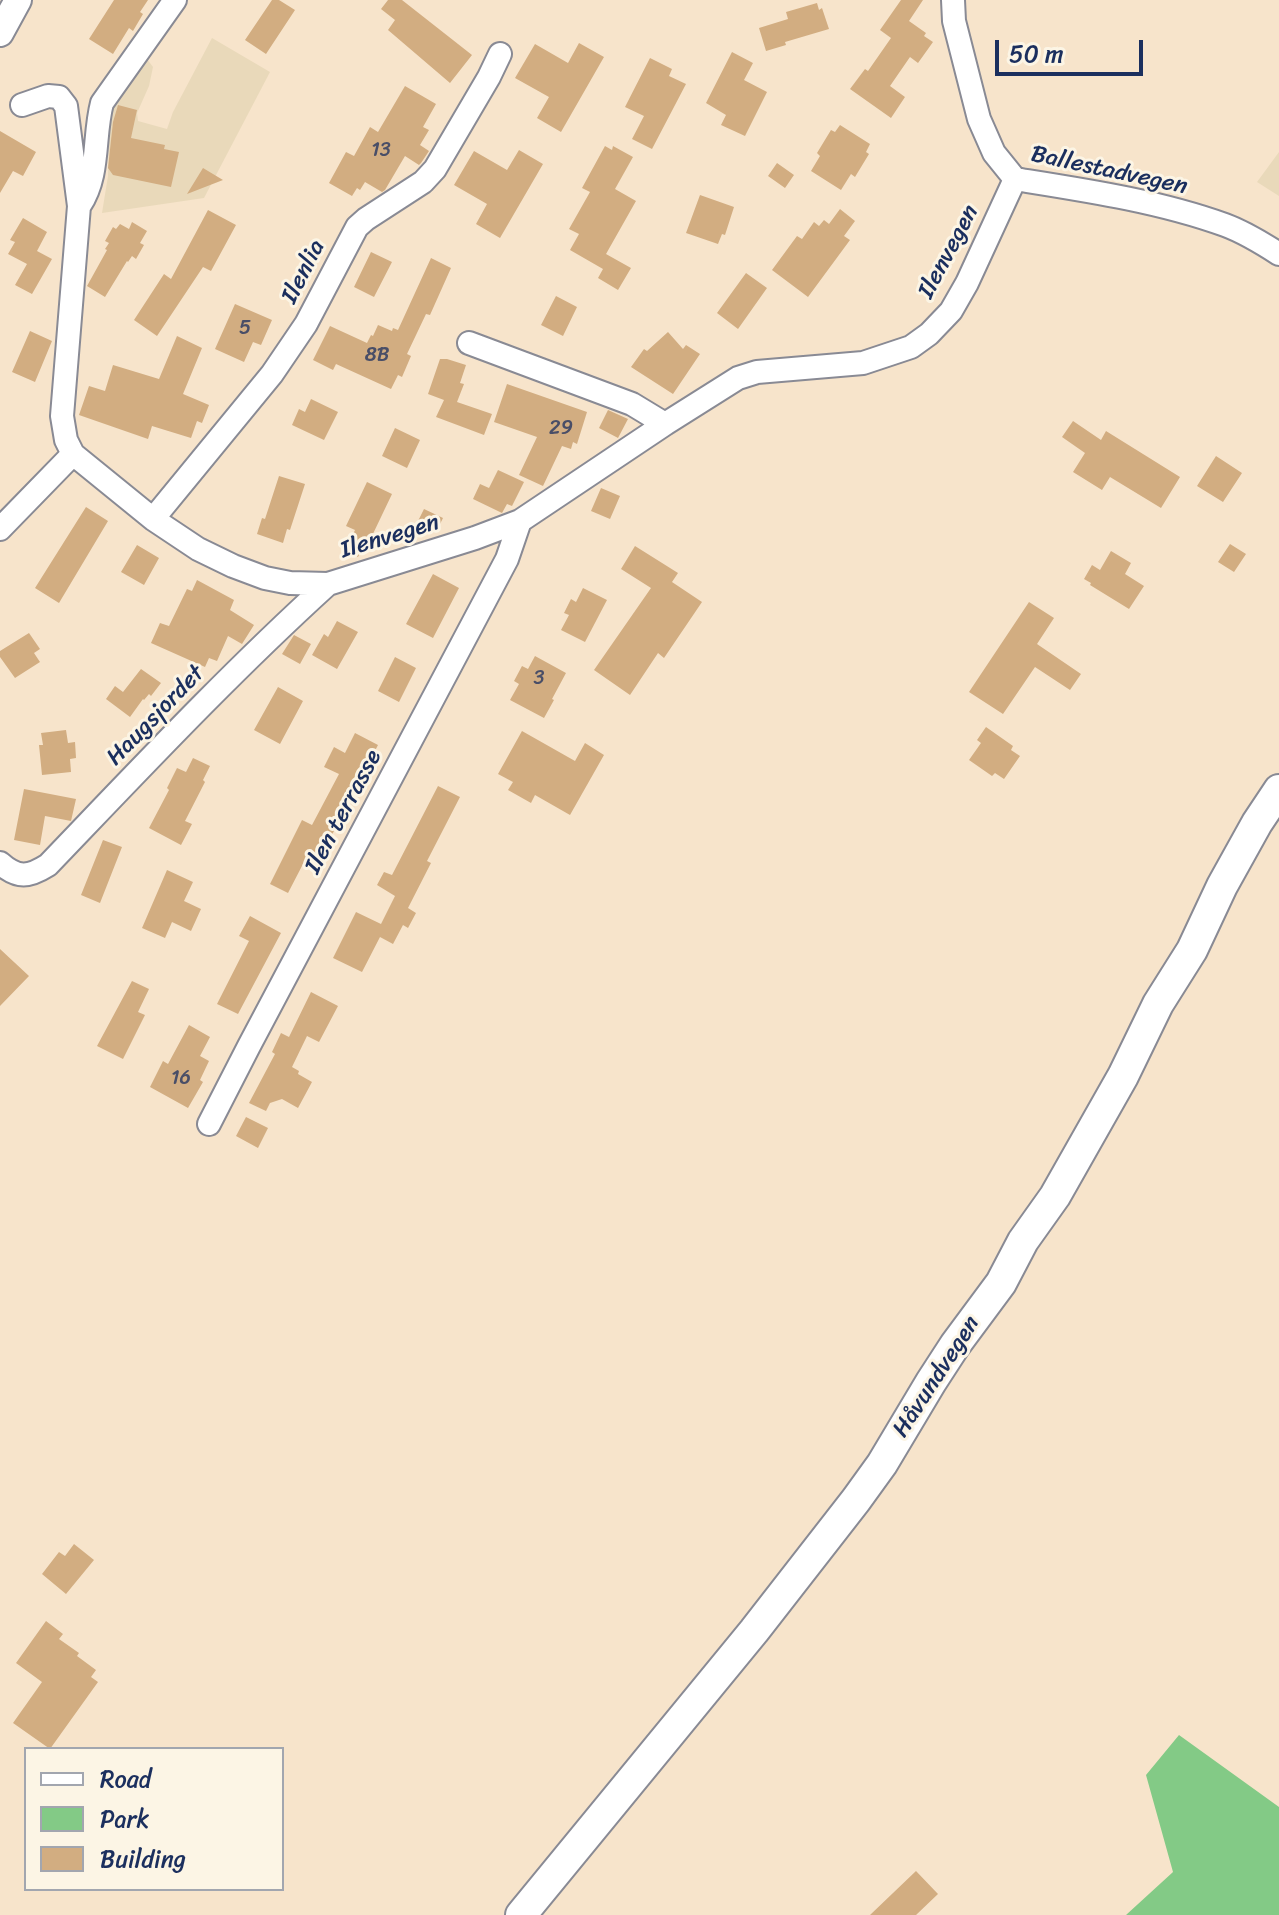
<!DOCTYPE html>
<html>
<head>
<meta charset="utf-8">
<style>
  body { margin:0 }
  #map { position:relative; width:1279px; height:1915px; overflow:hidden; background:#f7e4cb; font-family:Sriracha,sans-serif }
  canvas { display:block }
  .legend { position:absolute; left:24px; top:1747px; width:260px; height:144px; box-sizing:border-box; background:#fcf5e5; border:2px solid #a2a6af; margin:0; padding:10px 14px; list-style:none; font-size:24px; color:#1b2f5e }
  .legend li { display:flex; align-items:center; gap:16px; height:40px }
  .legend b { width:40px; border:2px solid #a2a6af }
  .scale { position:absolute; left:995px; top:40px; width:148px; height:36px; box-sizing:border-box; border:4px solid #1b2f5e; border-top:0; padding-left:10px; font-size:24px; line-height:28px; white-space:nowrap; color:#1b2f5e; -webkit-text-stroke:6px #fcf5e5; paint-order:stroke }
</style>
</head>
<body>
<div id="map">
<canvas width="1279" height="1915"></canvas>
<ul class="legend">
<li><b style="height:10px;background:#fff"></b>Road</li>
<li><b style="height:22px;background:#83ca86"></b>Park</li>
<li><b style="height:22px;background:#d2ad81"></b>Building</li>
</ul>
<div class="scale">50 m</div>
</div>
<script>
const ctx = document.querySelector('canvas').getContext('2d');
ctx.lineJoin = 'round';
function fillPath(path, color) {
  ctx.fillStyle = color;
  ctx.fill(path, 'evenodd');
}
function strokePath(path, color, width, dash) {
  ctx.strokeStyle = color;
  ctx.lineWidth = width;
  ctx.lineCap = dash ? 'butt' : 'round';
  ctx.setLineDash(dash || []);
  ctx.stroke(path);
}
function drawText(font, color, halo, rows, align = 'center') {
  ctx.font = font + ' Sriracha,sans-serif';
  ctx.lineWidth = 6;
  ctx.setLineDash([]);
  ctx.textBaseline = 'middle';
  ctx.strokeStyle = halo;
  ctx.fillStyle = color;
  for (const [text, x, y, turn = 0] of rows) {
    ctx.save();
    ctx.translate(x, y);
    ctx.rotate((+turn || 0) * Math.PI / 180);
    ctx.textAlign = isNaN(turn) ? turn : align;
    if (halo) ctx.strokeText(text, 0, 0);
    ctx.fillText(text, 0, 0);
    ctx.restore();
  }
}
const built = new Path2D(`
  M212 38 270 72 204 198 102 213 108 176 110 105 147 59 153 67 149 86 137 113 138 121 167 129 173 112Z
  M1279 152V196L1257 182Z`);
const green = new Path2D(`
  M1179 1735 1279 1807V1915H1126L1173 1872 1146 1775Z`);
const building = new Path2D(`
  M114 0H148L140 12 143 14 133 31 129 28 113 54 89 39Z
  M272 0H279L295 10 266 54 245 40Z
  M388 0H402L472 55 450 83 388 30 395 20 381 9Z
  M901 0H923L909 21 926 33 924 36 933 42 918 63 910 57 890 86 905 97 891 118 850 89 865 69 868 71 891 38 880 30Z
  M817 3 819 10 822 8 829 29 785 42 786 45 766 51 759 28 788 19 786 12Z
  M579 43 604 57 561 132 537 118 549 97 515 78 535 44 568 63Z
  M732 52 753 63 744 80 767 92 745 136 721 125 726 115 706 103Z
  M650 58 672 69 669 76 686 84 652 149 632 139 644 116 625 107Z
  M405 86 436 104 423 127 429 130 420 145 429 151 421 163 419 165 405 156 385 190 382 192 365 182 360 190 357 188 352 196 329 183 346 152 354 156 370 127 378 132Z
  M118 105 137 110 131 138 165 145 164 149 179 152 171 187 113 175 108 168 113 122Z
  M840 125 870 144 866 152 869 154 855 177 851 174 841 190 811 171 820 156 817 153 831 130 835 132Z
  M0 131 36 152 23 176 13 171 0 193Z
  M605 146 612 150 613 146 633 157 615 189 636 201 606 254 631 268 618 290 598 278 603 269 570 250 579 234 569 229 590 192 582 188Z
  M519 150 543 164 500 238 476 224 487 204 454 185 474 151 507 170Z
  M777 163 794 175 785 188 768 176Z
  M203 168 223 180 187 194Z
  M700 195 734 207 725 235 722 234 718 244 686 233Z
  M840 209 855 221 844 236 850 240 808 297 772 270 797 236 802 239 814 222 819 226 824 220 829 224Z
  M208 210 236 225 211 271 203 267 157 336 134 320 164 274 171 279Z
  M23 218 47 232 37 251 52 259 32 294 15 285 27 264 8 254 15 242 10 240Z
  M132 222 147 231 140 243 144 245 136 259 132 256 128 262 127 261 105 297 87 286 107 250 105 249 109 243 105 241 113 227 116 229 120 224 129 229Z
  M371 252 392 262 374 297 354 287Z
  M431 258 451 268 430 315 426 314 407 354 411 356 402 377 398 375 391 389 336 364 333 370 313 360 330 326 367 343 371 335 373 336 378 325 392 331 393 328 398 330Z
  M746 273 767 288 738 329 717 313Z
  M556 296 577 307 563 336 541 325Z
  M235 304 272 320 261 345 253 342 244 362 215 349Z
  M30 331 52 341 35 382 12 372Z
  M668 332 683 349 686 345 700 354 673 394 631 367 644 349 647 351Z
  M177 336 202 348 183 394 209 405 202 423 197 421 191 438 152 426 148 439 79 415 89 386 105 391 113 365 159 379Z
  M440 359H447L466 365 460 383 464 384 457 402 492 414 484 435 436 417 444 400 428 394Z
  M507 384 587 412 577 444 573 442 571 449 562 446 543 486 519 475 537 437 494 422Z
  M311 399 338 412 324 440 292 425 299 409 305 412Z
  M608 410 628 419 618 438 599 428Z
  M1073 421 1101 440 1106 431 1180 477 1161 508 1110 477 1102 490 1073 472 1085 453 1062 437Z
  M395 428 420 440 407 468 382 456Z
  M1216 456 1242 473 1223 502 1197 486Z
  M498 470 524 482 512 506 507 504 502 513 473 499 480 484 489 488Z
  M279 476 305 484 290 530 287 529 283 543 257 534 262 518 265 519Z
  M367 482 392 494 371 538 368 537 358 557 345 551 355 530 346 526Z
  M601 488 620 496 610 519 591 511Z
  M86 507 108 521 59 603 35 588Z
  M424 509 443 518 436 532 417 523Z
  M1230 544 1246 554 1234 572 1218 562Z
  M137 545 159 558 144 585 121 572Z
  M635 546 678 573 672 582 702 602 664 658 658 653 630 695 594 670 651 588 621 569Z
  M1111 551 1131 563 1125 574 1144 586 1129 609 1090 585 1091 583 1084 579 1092 565 1100 570Z
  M433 574 459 588 433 638 406 624Z
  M197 580 234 600 230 610 254 625 242 644 228 636 217 661 209 658 205 667 151 643 160 623 169 626 187 589 192 591Z
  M583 588 607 600 585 642 561 630 569 615 564 613 571 599 576 602Z
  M1029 602 1054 618 1037 644 1081 674 1070 690 1035 667 1003 714 969 692Z
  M337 621 358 632 337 669 312 655 324 634 328 637Z
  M29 633 40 649 34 653 40 662 15 678 0 657V651Z
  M294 635 311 644 300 664 282 654Z
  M535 656 566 673 552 699 554 700 544 718 510 700 519 684 514 681 522 666 528 669Z
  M395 657 416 668 399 702 378 691Z
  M141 669 161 683 151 696 149 694 144 700 143 699 130 717 106 699 115 686 123 692Z
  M278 687 303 701 280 744 254 730Z
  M986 727 1013 746 1011 750 1020 756 1004 779 995 773 992 776 969 760 981 743 977 740Z
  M66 730 68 743 75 742 76 758 70 759 71 772 42 775 39 745H43L41 733Z
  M522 731 575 761 585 743 604 755 570 815 535 795 531 803 508 790 513 782 498 774Z
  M355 733 378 745 314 870 303 864 288 893 270 884 302 820 312 825 339 774 324 767 334 747 345 753Z
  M193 758 210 766 203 780 205 782 185 821 192 824 181 845 149 828 169 790 167 788 177 768 186 772Z
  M438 786 460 797 427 861 431 863 408 908 416 913 408 928 403 925 393 944 380 937 362 972 333 958 356 912 381 924 395 896 377 885 384 872 392 875Z
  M24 789 76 799 71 821 45 816 40 845 14 840Z
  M103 840 122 847 100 903 81 895Z
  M167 870 193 882 184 901 201 909 191 931 172 922 165 938 142 928Z
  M250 916 281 933 238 1014 217 1004 249 941 239 936Z
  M0 949 29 976 0 1006Z
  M132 981 149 989 138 1012 145 1015 123 1059 97 1046Z
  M311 992 338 1006 319 1042 307 1036 292 1067 299 1071 298 1074 312 1082 298 1108 282 1099 270 1103 266 1111 249 1103 275 1054 272 1052 281 1033 289 1037Z
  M189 1025 210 1037 200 1056 209 1061 200 1080 203 1082 188 1108 150 1087 163 1061 168 1064Z
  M246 1117 268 1128 258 1148 236 1136Z
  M74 1544 94 1560 66 1594 42 1574 59 1552 65 1556Z
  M46 1621 63 1634 59 1639 79 1653 77 1656 96 1670 91 1677 98 1682 50 1749 13 1723 42 1682 16 1663Z
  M916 1871 938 1894 916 1915H870Z`);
const minor = new Path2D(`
  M953 0 954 21 979 119 994 153 1015 179C1084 190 1159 201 1225 225 1244 232 1262 243 1279 254
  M22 105 48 96 59 97 66 106 79 206 62 416 66 440 73 454 153 519 198 549 233 566 265 578 290 583 328 584 475 538 520 521 665 424 738 378 757 372 863 363 911 347 929 334 951 311 967 283 1015 179
  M80 205C100 175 93 137 102 103L175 0
  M469 343 632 404 665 424
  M153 519 272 374 306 324 357 227 366 219 423 182 435 169 489 77 500 54
  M0 529 73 454
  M0 863C18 879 29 877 48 865 140 769 230 673 328 584
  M209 1124 249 1046 507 559 520 521`);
const tertiary = new Path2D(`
  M0 33 18 0`);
const secondary = new Path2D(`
  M521 1915 754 1631 856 1500 882 1464 931 1382 955 1345 1001 1283 1023 1241 1055 1196 1123 1076 1158 1004 1192 950 1222 886 1257 823 1279 790`);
const numberNames = [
  ["13",381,151],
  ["5",245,329],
  ["8B",377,356],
  ["29",561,429],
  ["3",539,679],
  ["16",181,1079]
];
const streetNames = [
  ["Ballestadvegen",1109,171,12],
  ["Ilenvegen",949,252,-62],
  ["Ilenlia",304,272,-63],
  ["Ilenvegen",390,537,-17],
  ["Haugsjordet",156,716,-46],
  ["Ilen terrasse",344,812,-62],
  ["Håvundvegen",937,1377,-57]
];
fillPath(built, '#e9d9ba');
fillPath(green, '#83ca86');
fillPath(building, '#d2ad81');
strokePath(minor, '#898a94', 26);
strokePath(tertiary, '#898a94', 30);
strokePath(secondary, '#898a94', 34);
strokePath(minor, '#fff', 22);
strokePath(tertiary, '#fff', 26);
strokePath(secondary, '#fff', 30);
drawText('20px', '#494e67', null, numberNames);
drawText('24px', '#1b2f5e', '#fcf5e5', streetNames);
</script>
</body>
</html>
